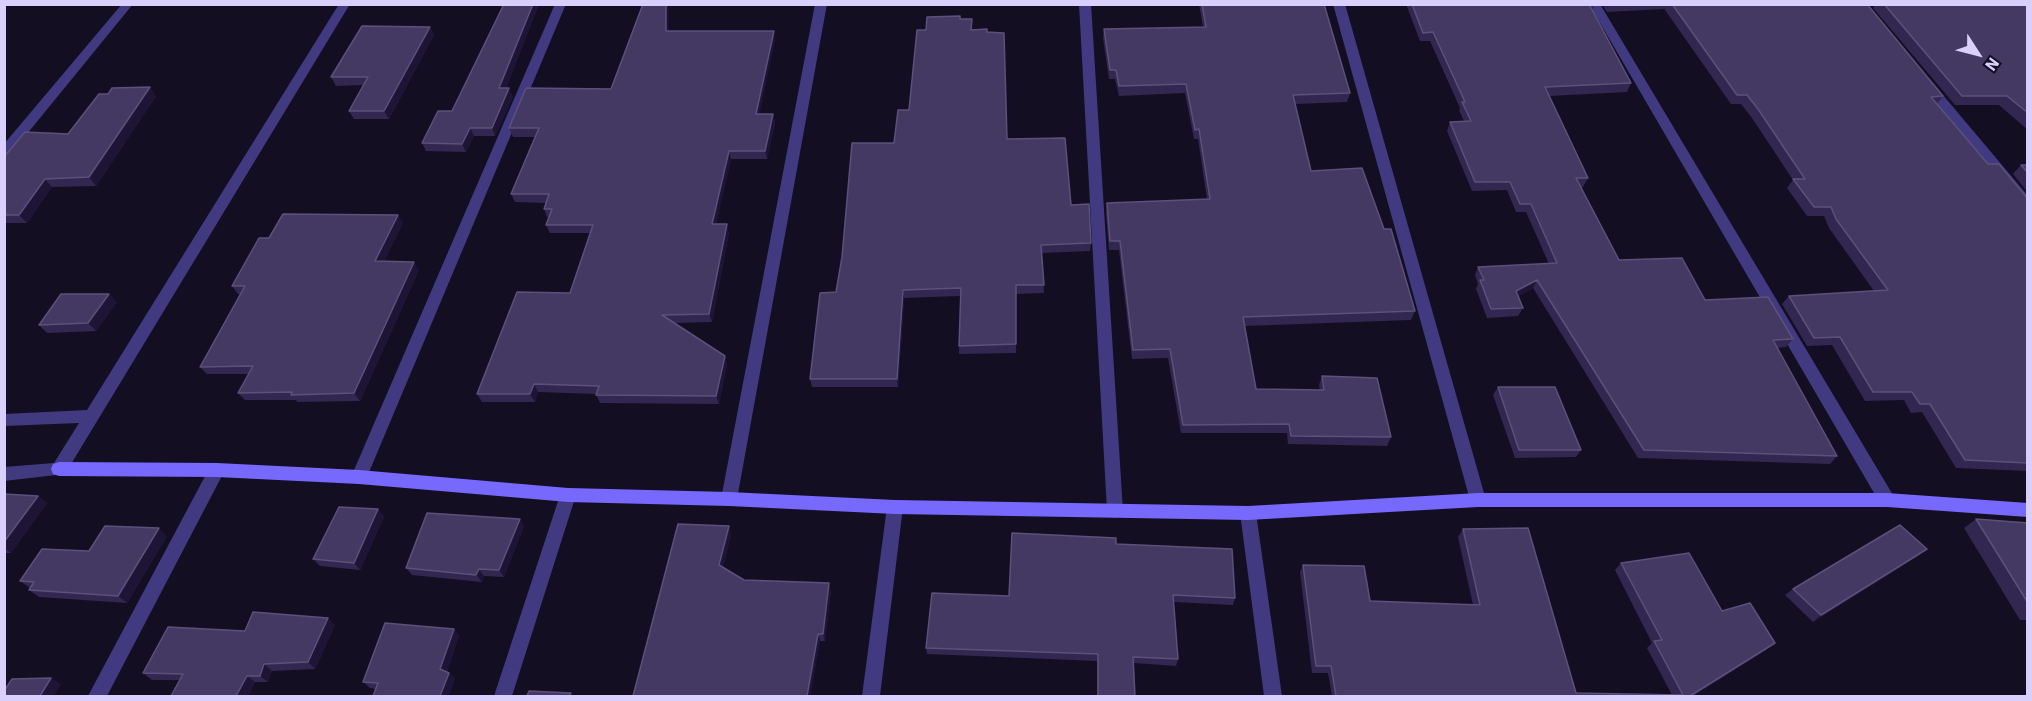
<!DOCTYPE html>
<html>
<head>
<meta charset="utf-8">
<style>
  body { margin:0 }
  #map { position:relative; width:2032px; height:701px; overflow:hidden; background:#130e22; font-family:"IBM Plex Sans",sans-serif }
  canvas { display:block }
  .frame { position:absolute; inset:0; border:6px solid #d9d0fe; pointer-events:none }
  .north { position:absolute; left:1948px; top:24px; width:60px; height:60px; -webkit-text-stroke:4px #130e22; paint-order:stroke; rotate:126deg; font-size:16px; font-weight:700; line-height:24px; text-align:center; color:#d9d0fe }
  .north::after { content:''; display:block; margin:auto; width:21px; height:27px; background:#d9d0fe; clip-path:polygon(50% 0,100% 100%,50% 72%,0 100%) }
</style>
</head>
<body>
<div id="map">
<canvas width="2032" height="701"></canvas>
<div class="frame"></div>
<div class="north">N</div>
</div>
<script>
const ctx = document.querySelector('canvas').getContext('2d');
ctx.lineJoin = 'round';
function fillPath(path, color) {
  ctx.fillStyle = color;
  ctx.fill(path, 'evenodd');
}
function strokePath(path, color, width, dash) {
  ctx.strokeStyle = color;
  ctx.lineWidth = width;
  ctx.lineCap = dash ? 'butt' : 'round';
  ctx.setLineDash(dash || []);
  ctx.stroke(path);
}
const street = new Path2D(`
  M122 4H133L9 156 4 157V144Z
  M339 4H350L65 474 4 481V467L54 463 79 423 4 426V414L87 410Z
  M555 4H566L367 477 365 482 359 484 353 482 351 477Z
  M815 4H827L737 499 735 504 729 506 723 504 721 499Z
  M1079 4H1091L1123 511 1121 516 1115 518 1109 516 1107 511Z
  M1333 4H1345L1486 500 1484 505 1478 507 1472 505 1470 500Z
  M1589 4H1600L1893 495 1895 500 1893 505 1887 507 1881 505Z
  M1928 81 1932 82 2028 196V211L2023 209 1924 88 1922 85Z
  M217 463 223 465 225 470 107 696H88L211 465Z
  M568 488 574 490 576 495 512 696H494L560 495 562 490Z
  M895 500 901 502 903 507 880 696H862L887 507 889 502Z
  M1248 506 1254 508 1256 513 1282 696H1264L1240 513 1242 508Z`);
const secondary = new Path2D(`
  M59 462 217 463 359 470 568 488 729 492 895 500 1248 506 1478 493H1887L2028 503V517L1887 507H1478L1248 520 895 514 729 506 568 502 359 484 217 477 59 476 53 474 51 469 53 464Z`);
const wall = new Path2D(`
  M539 4 506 88 513 97 495 136H474L466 152 426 151 422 143 452 111Z
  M643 4H668V31L775 39 759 114H773L775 123 767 159H731L716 224 729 233 712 322 674 323 727 364 719 404 600 403 596 394 538 392 535 402H482L477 394 570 293 590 233H550L546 225 549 217H547L544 209 546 203 515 202 511 194 535 137H513L509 128 611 89Z
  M1199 4H1324L1350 93 1347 102 1295 104 1311 171 1384 229 1415 311 1411 320 1245 326 1256 389 1320 390 1319 385 1322 376 1391 437 1387 446 1288 444 1287 433H1181L1168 358 1132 359 1119 250H1109L1106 212 1107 203 1207 199 1198 139H1194L1185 93 1119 96 1115 79H1109L1103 38 1104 29 1203 27Z
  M1406 4H1595L1592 11 1631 83 1627 92 1549 96 1588 178 1583 187H1581L1619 260 1793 339 1786 347 1777 348 1837 456 1830 464 1638 458 1533 288 1518 296 1523 308 1518 316 1487 318 1476 289 1478 284 1475 275 1478 267 1549 264 1526 212H1516L1507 190 1472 191 1447 131 1450 122 1464 121 1459 110 1460 108 1430 41H1420Z
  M1602 4H1867L1943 96 1937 104 1988 164 2028 199V471L1956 468 1922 412 1911 413 1904 400 1865 401 1832 345 1807 346 1782 304 1789 296 1874 291 1829 228 1824 216H1807L1787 188 1793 180 1752 118 1741 104H1731L1665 10V9L1607 12Z
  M1876 4H2028V130L1999 105H1955L1873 8Z
  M960 19 972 30 987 29 1007 139 1071 205 1091 243 1090 251 1042 253 1044 293 1016 294V353L959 354 960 296 904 298 898 387H812L810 379 836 292 894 143 909 110 926 30Z
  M430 27 434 35 389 119H354L349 111 363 85 336 86 331 77Z
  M156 96 96 186 52 187 27 223H4V157L68 134Z
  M2021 165H2028V193L2013 174Z
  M403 223 384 261 419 270 360 401 297 402 296 400H245L238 393 249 374H207L200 367 240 294H238L232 286 269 238Z
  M117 302 96 331 47 333 39 325Z
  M1498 387 1581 450 1576 457 1515 458 1493 395Z
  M4 494 38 496 47 503 11 553H4Z
  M378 509 384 517 360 570 320 566 313 559Z
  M1976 519 2028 523V620H2020L1964 528Z
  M524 526 504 577 484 576 482 582 412 575 406 568Z
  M1463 529 1576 693 1672 695 1647 648 1652 643 1615 570 1621 563 1722 611 1766 650 1693 696H1332L1328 673H1312L1300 572 1303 565 1370 601 1473 605 1458 537Z
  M731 534 723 568 744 580 831 590 825 641H820L810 696H633Z
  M167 536 127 603 39 597 29 590 30 588 20 581 89 551Z
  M1116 544 1235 598 1233 605 1174 602 1178 659 1176 666 1134 663 1135 696H1097V661L927 654 926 648 1009 596Z
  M1918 556 1813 622 1785 595 1793 589Z
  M335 625 315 669 272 671 268 682H255L248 696H171L180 680H152L143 673 245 631Z
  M454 629 459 636 447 672 449 673 455 679 376 689 370 688 363 682Z`);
const shadedWall = new Path2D(`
  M533 4H539L503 97 499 88Z
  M666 4H668L669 40 666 31Z
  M430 27 434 35 389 119 384 111Z
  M774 31 775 39 758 123 756 114Z
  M150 87 156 96 96 186 89 177Z
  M509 88 513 97 495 136 492 128Z
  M773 114 775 123 767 159 765 151Z
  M470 128 474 136 466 152 462 144Z
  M729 151 731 159 714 233 712 224Z
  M45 179 52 187 27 223 19 215Z
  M398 215 403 223 380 269 375 261Z
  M727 224 729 233 712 322 709 314Z
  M414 262 419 270 360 401 354 393Z
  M1537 280 1533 288 1511 299 1516 291Z
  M903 290 904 298 898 387 897 379Z
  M109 294 117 302 96 331 88 323Z
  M725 356 727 364 719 404 716 396Z
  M534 384 538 392 535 402 530 394Z
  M38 496 47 503 11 553 4 548V542Z
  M378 509 384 517 360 570 354 563Z
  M520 519 524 526 504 577 499 570Z
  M729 526 731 534 722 572 719 565Z
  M159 528 167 536 127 603 118 596Z
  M1927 549 1918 556 1813 622 1821 615Z
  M479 569 484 576 482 582 476 575Z
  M829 583 831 590 825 641 823 634Z
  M328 618 335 625 315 669 308 662Z
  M454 629 459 636 446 675 440 669Z
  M818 634 820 641 810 696H807Z
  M1775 643 1766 650 1693 696H1690Z
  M264 664 272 671 268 682 260 676Z
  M449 673 455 679 449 696H440Z
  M247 676 255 682 248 696H236Z
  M51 678 61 684 54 696H40Z`);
const building = new Path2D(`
  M504 4H533L499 88H509L492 128H470L462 144 422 143 438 111H452Z
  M643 4H666V31H774L756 114H773L765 151H729L712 224H727L709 314 662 315 725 356 716 396 596 395 599 386 534 384 530 394H477L517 292 570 293 593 225H546L552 209H544L549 194H511L539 128H509L526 88 611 89Z
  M1202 4H1324L1350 93 1293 95 1311 171 1362 168 1384 229H1391L1415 311 1243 317 1256 389 1324 390 1322 376 1377 378 1391 437 1291 436 1289 424 1183 425 1170 349 1133 350 1120 241H1110L1107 203 1210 199 1199 129 1195 130 1186 84 1119 86 1116 70H1110L1104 29 1206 27Z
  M1412 4H1589L1631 83 1545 87 1588 178H1576L1619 260 1682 258 1705 300 1768 297 1793 339 1773 340 1837 456 1644 450 1537 280 1516 291 1523 308 1491 309 1480 280H1484L1478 267 1557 263 1531 204H1520L1510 182H1475L1450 122 1471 121 1462 102H1465L1433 32 1423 33Z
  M1672 4H1867L1943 96 1931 97 1988 164H1999L2028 199V463L1965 460 1930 404H1920L1912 392H1873L1840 337 1814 338 1789 296 1888 290 1836 219 1831 207H1814L1793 179H1805L1758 109 1747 95H1737Z
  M1884 4H2028V113L2007 96H1962Z
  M960 16V19H972L971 30 987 29V32L1004 33 1007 139 1065 138 1071 205 1089 204 1091 243 1041 245 1044 285H1016V344L959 346 961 288 903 290 897 379H810L820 293 836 292 842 257 852 143H894L898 110H909L917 30H926L927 17Z
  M362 26 430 27 384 111H349L368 77H331Z
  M150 87 89 177 45 179 19 215H4V157L25 132 68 134 99 94H108L112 88Z
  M2021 165H2028V173Z
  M283 214 398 215 375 261 414 262 354 393 291 395 292 392 238 393 253 366 200 367 245 286H232L259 238H269Z
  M61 294H109L88 323 39 325Z
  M1498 387H1555L1581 450H1519Z
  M4 494 38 496 4 542Z
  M339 507 378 509 354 563 313 559Z
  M427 513 520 519 499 570 479 569 476 575 406 568Z
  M1976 519 2028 523V603Z
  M678 524 729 526 719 565 744 580 829 583 823 634H818L807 696H633Z
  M1900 525 1927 549 1821 615 1793 589Z
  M105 526 159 528 118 596 29 590 34 582 20 581 42 549 89 551Z
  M1528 528 1576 693 1683 695 1654 641 1662 640 1621 563 1689 553 1722 611 1750 603 1775 643 1690 696H1336L1331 666H1316L1303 565 1364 566 1370 601 1480 605 1463 529Z
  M1012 533 1116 538V544L1232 549 1235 598 1173 595 1178 659 1133 657 1135 696H1098V654L926 648 932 593 1009 596Z
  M253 612 328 618 308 662 264 664 260 676H247L236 696H171L183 674 143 673 168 627 245 631Z
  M385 623 454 629 440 669 449 673 440 696H373L378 683 363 682Z
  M51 678 40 696H4V691L12 679Z
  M529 691 571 693 569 696H527Z`);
fillPath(street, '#413a81');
fillPath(secondary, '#7769fd');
fillPath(wall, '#322750');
fillPath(shadedWall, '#1e1536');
fillPath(building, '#443963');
strokePath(building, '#5b517b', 1.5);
</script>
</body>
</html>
